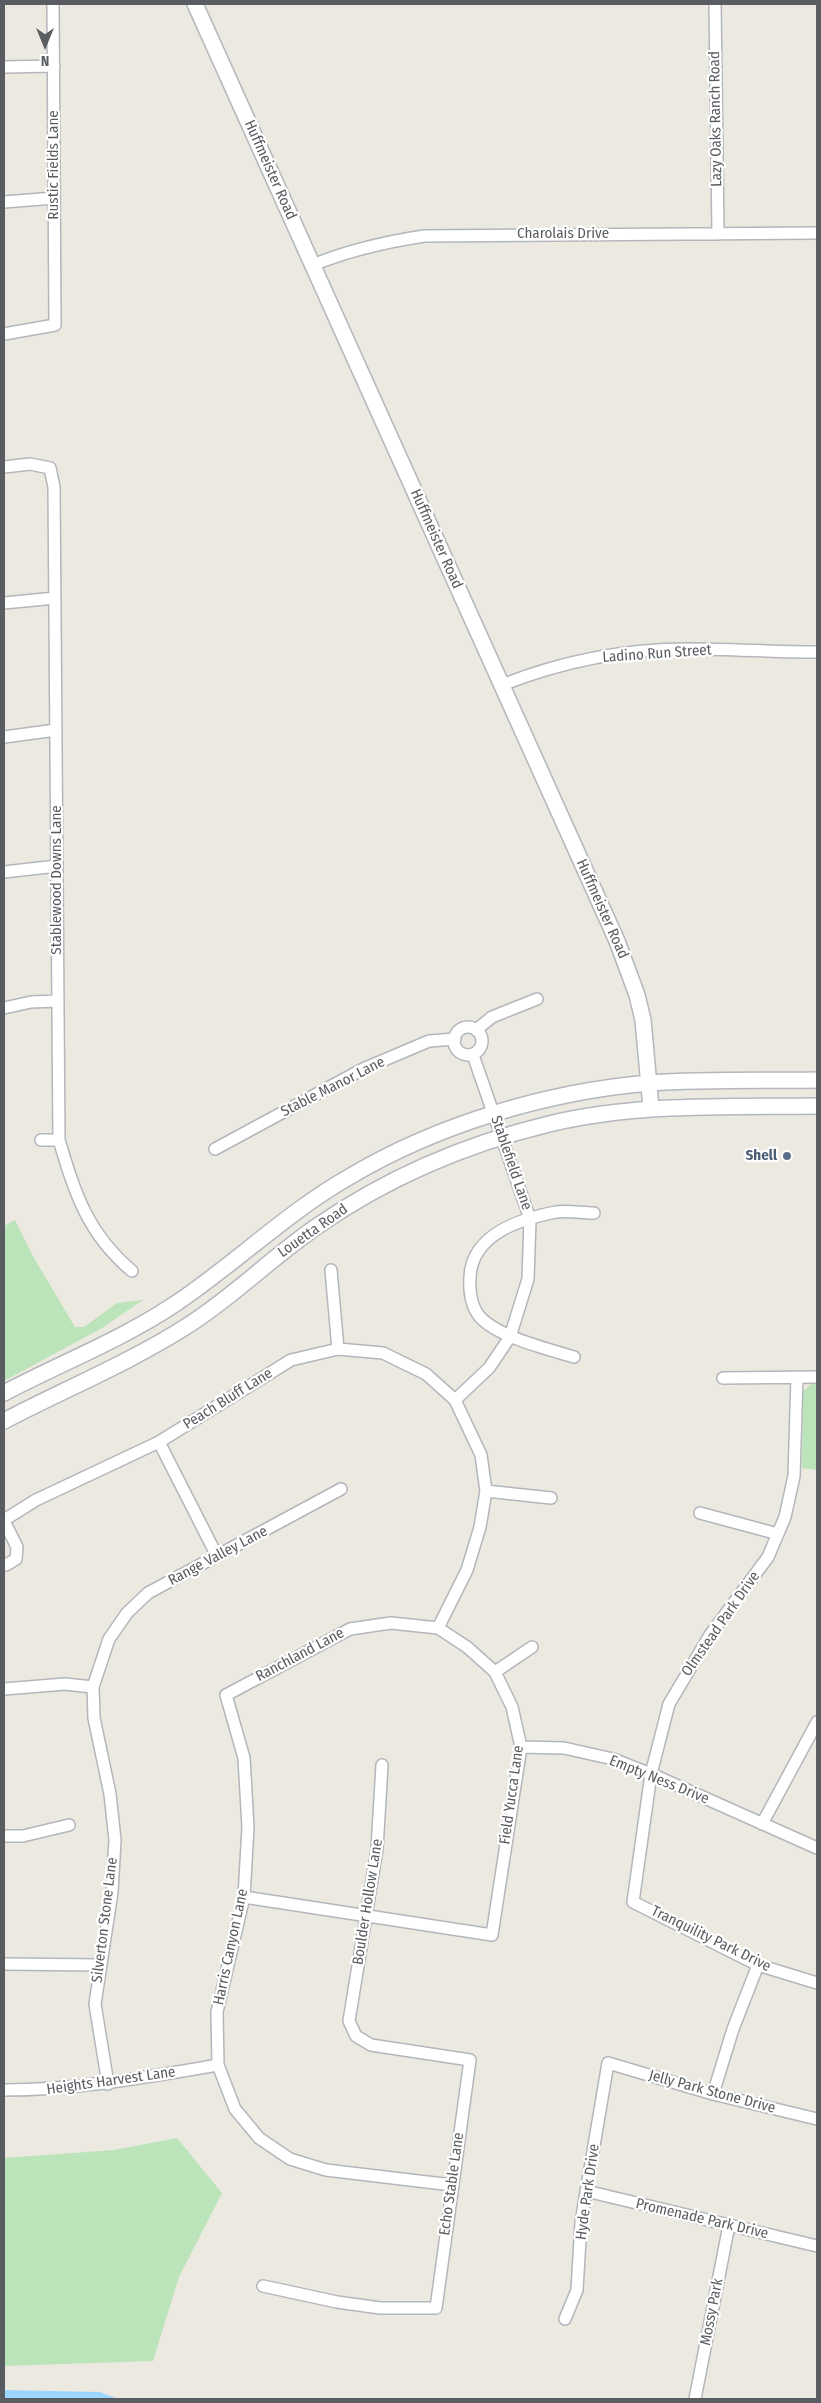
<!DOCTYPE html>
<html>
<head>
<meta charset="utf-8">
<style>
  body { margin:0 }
  #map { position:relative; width:821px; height:2403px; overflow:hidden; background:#ece9e0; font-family:"Fira Sans Condensed",sans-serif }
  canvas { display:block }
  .frame { position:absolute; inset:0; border:5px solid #595d61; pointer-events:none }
  .north { position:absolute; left:20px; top:20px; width:50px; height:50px; -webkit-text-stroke:4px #fff; paint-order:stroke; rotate:180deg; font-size:14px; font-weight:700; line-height:20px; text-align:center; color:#595d61 }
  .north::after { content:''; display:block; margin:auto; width:18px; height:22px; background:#595d61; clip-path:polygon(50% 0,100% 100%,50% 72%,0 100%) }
</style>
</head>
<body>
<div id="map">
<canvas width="821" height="2403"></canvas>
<div class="frame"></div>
<div class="north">N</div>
</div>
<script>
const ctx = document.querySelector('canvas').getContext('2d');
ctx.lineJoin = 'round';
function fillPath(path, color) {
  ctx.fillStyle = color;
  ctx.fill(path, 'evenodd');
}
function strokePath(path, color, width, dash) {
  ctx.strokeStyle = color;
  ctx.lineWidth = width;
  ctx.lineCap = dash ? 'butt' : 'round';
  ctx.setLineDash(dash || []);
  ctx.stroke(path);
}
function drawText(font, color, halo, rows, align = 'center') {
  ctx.font = font + ' "Fira Sans Condensed",sans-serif';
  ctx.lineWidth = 4.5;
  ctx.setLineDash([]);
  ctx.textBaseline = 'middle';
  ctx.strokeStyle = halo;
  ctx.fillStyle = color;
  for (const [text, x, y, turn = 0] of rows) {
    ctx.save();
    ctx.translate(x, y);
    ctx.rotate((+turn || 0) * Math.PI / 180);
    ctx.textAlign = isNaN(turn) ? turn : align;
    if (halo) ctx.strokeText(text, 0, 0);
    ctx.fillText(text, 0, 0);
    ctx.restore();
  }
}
const green = new Path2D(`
  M15 1220 34 1258 75 1327H84L117 1303 143 1300 102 1328 4 1381V1226Z
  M811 1384H817V1470L802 1468 803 1392Z
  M177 2138 222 2193 179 2277 153 2361 4 2366V2158L114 2150Z`);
const water = new Path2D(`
  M4 2390 100 2392 118 2399H4Z`);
const street = new Path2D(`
  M715 4 718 234
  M4 67 54 66
  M4 202 54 198
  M313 265C349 250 385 242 424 236L817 233
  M4 334 55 325 53 4
  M4 467 30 464 50 468 54 487 59 1140C75 1193 87 1233 132 1271
  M4 603 55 598
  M502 685C560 662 624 649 688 649 731 649 774 652 817 652
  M4 737 56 730
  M4 872 57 866
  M4 1008 31 1002 58 1001
  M454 1041a14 14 0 1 1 28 0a14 14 0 1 1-28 0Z
  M476 1030 492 1017 537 999
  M41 1140H59
  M215 1149 363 1069 429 1041 455 1039
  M331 1270 338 1349
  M574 1357C548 1349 498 1337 480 1317 471 1307 469 1290 470 1277 472 1234 520 1219 556 1212 568 1210 582 1213 594 1213
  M797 1377 794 1476 785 1517 768 1557 710 1635 669 1704 651 1774 633 1902 758 1965 817 1983
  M723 1378 817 1377
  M455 1400 489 1368 510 1337 528 1279 530 1219 473 1055
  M159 1442 217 1556
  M486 1491 551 1498
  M700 1513 778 1534
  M4 1520 36 1500 159 1442 291 1360 338 1349 383 1353 426 1374 455 1400 481 1455 486 1491 480 1527 467 1570 438 1628
  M4 1521 17 1547 16 1559 6 1565 4 1564
  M495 1672 532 1647
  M4 1689 65 1684 93 1687
  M521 1747 564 1748 613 1759 651 1774 817 1848
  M762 1824 817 1722
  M4 1836H23L69 1825
  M244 1897 492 1935 521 1747 512 1707 495 1672 467 1647 438 1628 391 1623 350 1629 226 1695 244 1758 248 1827 244 1897 217 2012 218 2065 235 2109 259 2138 290 2159 326 2170 452 2185
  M4 1964 99 1965
  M108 2084 95 2004 112 1892 115 1840 110 1794 94 1718 93 1687 109 1639 127 1613 148 1593 341 1489
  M4 2090C76 2090 147 2077 218 2065
  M713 2094 733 2029 758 1965
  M586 2191 817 2246
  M263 2286 337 2302 380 2308H436L470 2060 371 2045 356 2036 349 2021 377 1849 382 1765
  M565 2319 577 2290 581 2222 608 2063 713 2094 817 2119
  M695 2399 729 2225`);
const secondary = new Path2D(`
  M195 4 617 941 637 995 643 1020 651 1108
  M4 1393C61 1363 121 1340 175 1304 235 1264 286 1213 349 1177 438 1124 549 1091 651 1083 706 1079 762 1081 817 1080
  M4 1421C65 1389 129 1363 187 1326 233 1297 271 1258 316 1227 385 1179 466 1144 549 1124 637 1103 727 1107 817 1106`);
const markers = [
  [787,1156,5,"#5c6f8a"]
];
const streetNames = [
  ["Lazy Oaks Ranch Road",716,119,-91],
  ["Rustic Fields Lane",54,165,-90],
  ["Huffmeister Road",270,170,66],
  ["Charolais Drive",563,234],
  ["Huffmeister Road",436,539,66],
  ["Ladino Run Street",657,654,-4],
  ["Stablewood Downs Lane",57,880,-90],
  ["Huffmeister Road",602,909,66],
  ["Stable Manor Lane",333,1087,-27],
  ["Stablefield Lane",511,1163,71],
  ["Louetta Road",313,1231,-35],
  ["Peach Bluff Lane",228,1399,-32],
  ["Range Valley Lane",218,1556,-28],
  ["Olmstead Park Drive",721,1624,-55],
  ["Ranchland Lane",300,1655,-28],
  ["Empty Ness Drive",659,1780,22],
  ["Field Yucca Lane",512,1795,-82],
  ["Boulder Hollow Lane",368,1902,-81],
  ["Silverton Stone Lane",105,1920,-83],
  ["Tranquility Park Drive",711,1939,26],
  ["Harris Canyon Lane",231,1947,-78],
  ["Heights Harvest Lane",111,2081,-8],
  ["Jelly Park Stone Drive",712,2092,15],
  ["Echo Stable Lane",452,2184,-82],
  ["Hyde Park Drive",588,2192,-82],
  ["Promenade Park Drive",702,2219,13],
  ["Mossy Park",712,2312,-79]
];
const serviceNames = [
  ["Shell",777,1156]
];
fillPath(green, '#bce4bb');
fillPath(water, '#9dd6ff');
strokePath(street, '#b3b6bb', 14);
strokePath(secondary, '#b4b7bd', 18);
strokePath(street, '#fff', 11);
strokePath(secondary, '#fff', 15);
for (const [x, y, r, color] of markers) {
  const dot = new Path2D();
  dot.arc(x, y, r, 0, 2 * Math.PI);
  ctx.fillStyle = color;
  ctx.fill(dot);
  strokePath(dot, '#fff', 2);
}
drawText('15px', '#595d61', '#fff', streetNames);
drawText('bold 15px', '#4e5e75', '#fff', serviceNames, 'right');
</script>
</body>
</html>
